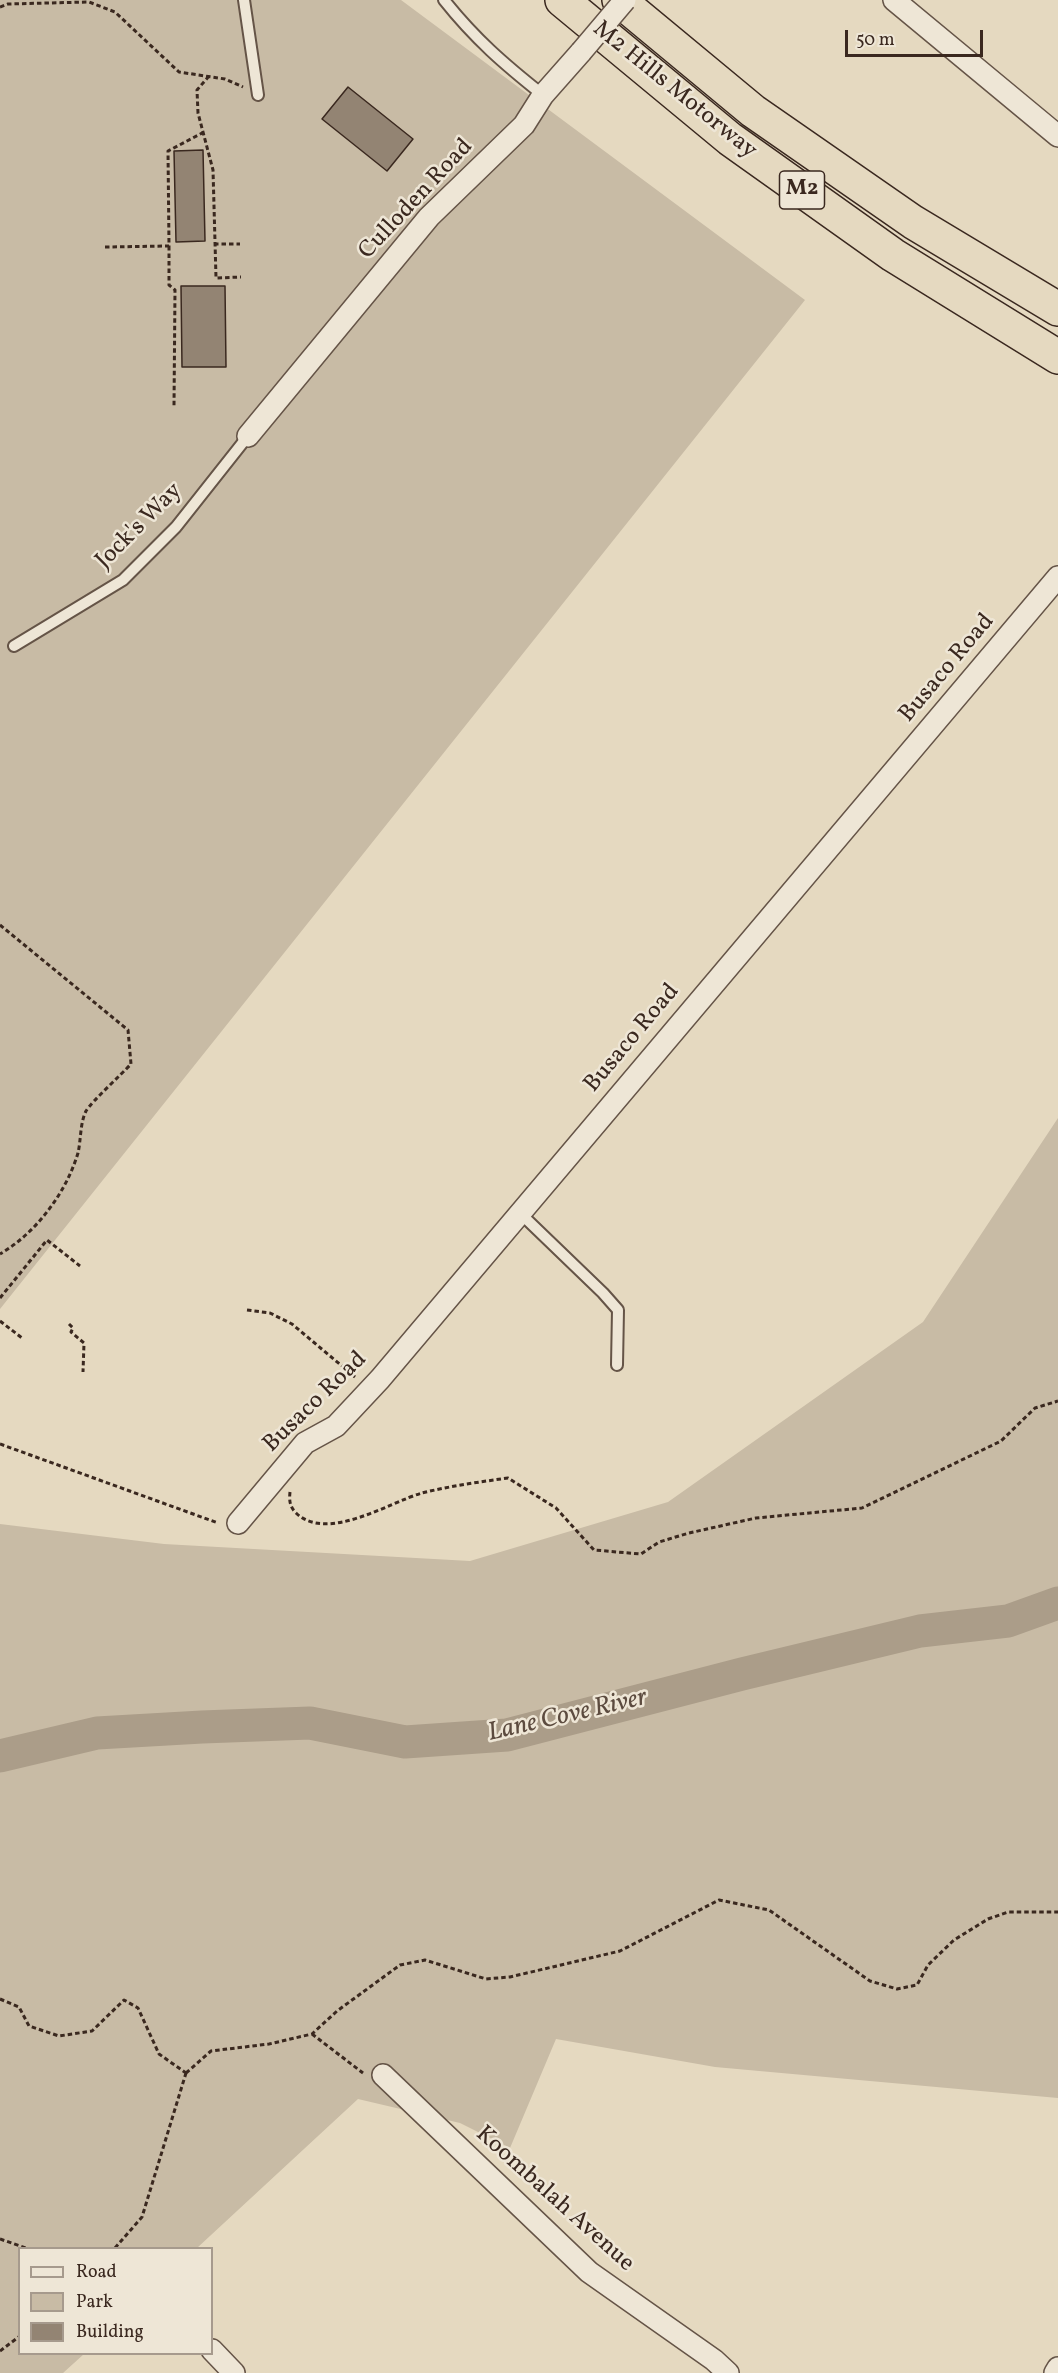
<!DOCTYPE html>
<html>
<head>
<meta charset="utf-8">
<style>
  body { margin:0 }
  #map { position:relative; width:1058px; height:2373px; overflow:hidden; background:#e5d9c0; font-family:Vollkorn,serif }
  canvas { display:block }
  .legend { position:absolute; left:18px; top:2247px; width:195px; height:108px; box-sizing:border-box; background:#eee6d6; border:2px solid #a69a8d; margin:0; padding:8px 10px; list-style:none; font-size:18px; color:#3a281f }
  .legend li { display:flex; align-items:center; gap:12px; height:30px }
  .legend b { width:30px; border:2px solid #a69a8d }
  .scale { position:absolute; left:845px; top:30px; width:138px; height:27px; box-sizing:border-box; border:3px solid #3a281f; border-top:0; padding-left:8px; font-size:18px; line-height:21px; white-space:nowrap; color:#3a281f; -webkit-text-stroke:4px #eee6d6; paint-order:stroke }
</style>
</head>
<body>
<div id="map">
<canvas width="1058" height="2373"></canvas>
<ul class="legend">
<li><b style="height:8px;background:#eee6d6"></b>Road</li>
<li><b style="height:16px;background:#c8bba5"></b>Park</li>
<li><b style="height:16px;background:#938473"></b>Building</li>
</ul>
<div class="scale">50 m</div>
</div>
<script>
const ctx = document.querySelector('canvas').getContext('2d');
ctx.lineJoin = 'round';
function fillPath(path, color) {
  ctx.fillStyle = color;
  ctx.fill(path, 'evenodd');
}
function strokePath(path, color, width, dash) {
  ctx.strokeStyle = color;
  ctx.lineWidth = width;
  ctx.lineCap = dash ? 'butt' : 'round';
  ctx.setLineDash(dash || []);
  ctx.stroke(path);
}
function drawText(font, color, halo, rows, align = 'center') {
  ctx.font = font + ' Vollkorn,serif';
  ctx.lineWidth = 5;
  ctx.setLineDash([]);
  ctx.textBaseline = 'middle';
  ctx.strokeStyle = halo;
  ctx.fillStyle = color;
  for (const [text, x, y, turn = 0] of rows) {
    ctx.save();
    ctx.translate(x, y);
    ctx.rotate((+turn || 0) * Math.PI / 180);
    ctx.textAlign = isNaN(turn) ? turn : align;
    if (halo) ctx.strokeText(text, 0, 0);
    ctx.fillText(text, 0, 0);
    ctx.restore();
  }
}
const green = new Path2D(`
  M0 0H401L805 300 0 1309Z
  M1058 1118V2098L715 2067 556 2039 510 2148 460 2123 358 2099 197 2248H20V2354H84L63 2373H0V1524L164 1544 470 1561 668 1502 923 1322Z`);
const river = new Path2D(`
  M0 1756 97 1733 202 1727 310 1723 405 1742 507 1735 742 1674 920 1631 1008 1621 1058 1603`);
const building = new Path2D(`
  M348 87 413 139 387 171 322 119Z
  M203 150 205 241 176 242 174 151Z
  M181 286H225L226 367H182Z`);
const path = new Path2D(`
  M0 7 8 4 89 2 115 12 179 72 225 79 243 87
  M209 76 197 90 198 113 213 170 216 278 241 277
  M214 244H240
  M169 246V285L175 290 174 406
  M105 247 169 246 168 151 204 132
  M0 925 128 1030 131 1064C121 1075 92 1101 86 1111 80 1123 81 1140 78 1153 66 1193 36 1233 0 1254
  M0 1298 47 1240 80 1266
  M247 1310 270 1313 292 1324 355 1377
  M0 1321 22 1338
  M69 1324 73 1328 71 1332 84 1343 83 1372
  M0 1444 218 1523
  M290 1492C289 1501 290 1507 296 1513 327 1543 390 1502 422 1493 450 1486 479 1482 508 1478L556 1508 594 1550 641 1554 659 1542 689 1533 756 1518 862 1508 1001 1441 1035 1408 1058 1401
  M0 1999 19 2007 29 2026 59 2036 92 2031 124 2000 138 2008 159 2054 186 2073
  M312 2034 363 2073
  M186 2073 211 2051 269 2044 312 2034 337 2011 400 1965 425 1960 486 1979 510 1977 620 1951 719 1900 769 1910 870 1981 897 1989 917 1985 928 1965 954 1940 988 1919 1008 1912H1058
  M0 2239 26 2248
  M115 2248 142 2217 186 2073
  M0 2351 20 2336`);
const lane = new Path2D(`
  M244 0 258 95
  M444 0C475 39 504 64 543 95
  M14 646 123 580 176 527 248 436
  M520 1213 603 1293 618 1310 617 1365`);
const street = new Path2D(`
  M894 0 1058 136
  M248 436 429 217 524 125 543 95 581 52
  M238 1523 305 1443 336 1426 380 1379 1058 577
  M383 2075 589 2272 714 2360 728 2373
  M212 2350 234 2373
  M1055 2373 1058 2368`);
const highway = new Path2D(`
  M562 0 730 139 893 255 1058 357
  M619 0 753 111 913 222 1058 309`);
const streetBridge = new Path2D(`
  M581 52 625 0`);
const shields = [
  [802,190,45]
];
const shieldNames = [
  ["M2",802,190]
];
const streetNames = [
  ["M2 Hills Motorway",674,91,39],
  ["Culloden Road",417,200,-47],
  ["Jock's Way",140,527,-45],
  ["Busaco Road",948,669,-50],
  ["Busaco Road",633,1039,-50],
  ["Busaco Road",316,1403,-44],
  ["Koombalah Avenue",554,2200,42]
];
const waterNames = [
  ["Lane Cove River",568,1717,-13]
];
fillPath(green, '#c8bba5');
strokePath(river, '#ab9d89', 33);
fillPath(building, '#938473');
strokePath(building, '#3a281f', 1.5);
strokePath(lane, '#655447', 14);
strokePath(street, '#655447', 24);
strokePath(highway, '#3a281f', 36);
strokePath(path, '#3a281f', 3, [4.5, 3]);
strokePath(lane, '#eee6d6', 10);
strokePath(street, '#eee6d6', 21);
strokePath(highway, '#e5d9c0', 33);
strokePath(streetBridge, '#655447', 24, []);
strokePath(streetBridge, '#eee6d6', 21);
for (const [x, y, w] of shields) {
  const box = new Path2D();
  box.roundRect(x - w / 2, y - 19, w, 38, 4.5);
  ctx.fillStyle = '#eee6d6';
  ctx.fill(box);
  strokePath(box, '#3a281f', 1.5);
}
drawText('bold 22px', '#3a281f', null, shieldNames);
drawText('24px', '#3a281f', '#eee6d6', streetNames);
drawText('italic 26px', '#5c4b3f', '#eee6d6', waterNames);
</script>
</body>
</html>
